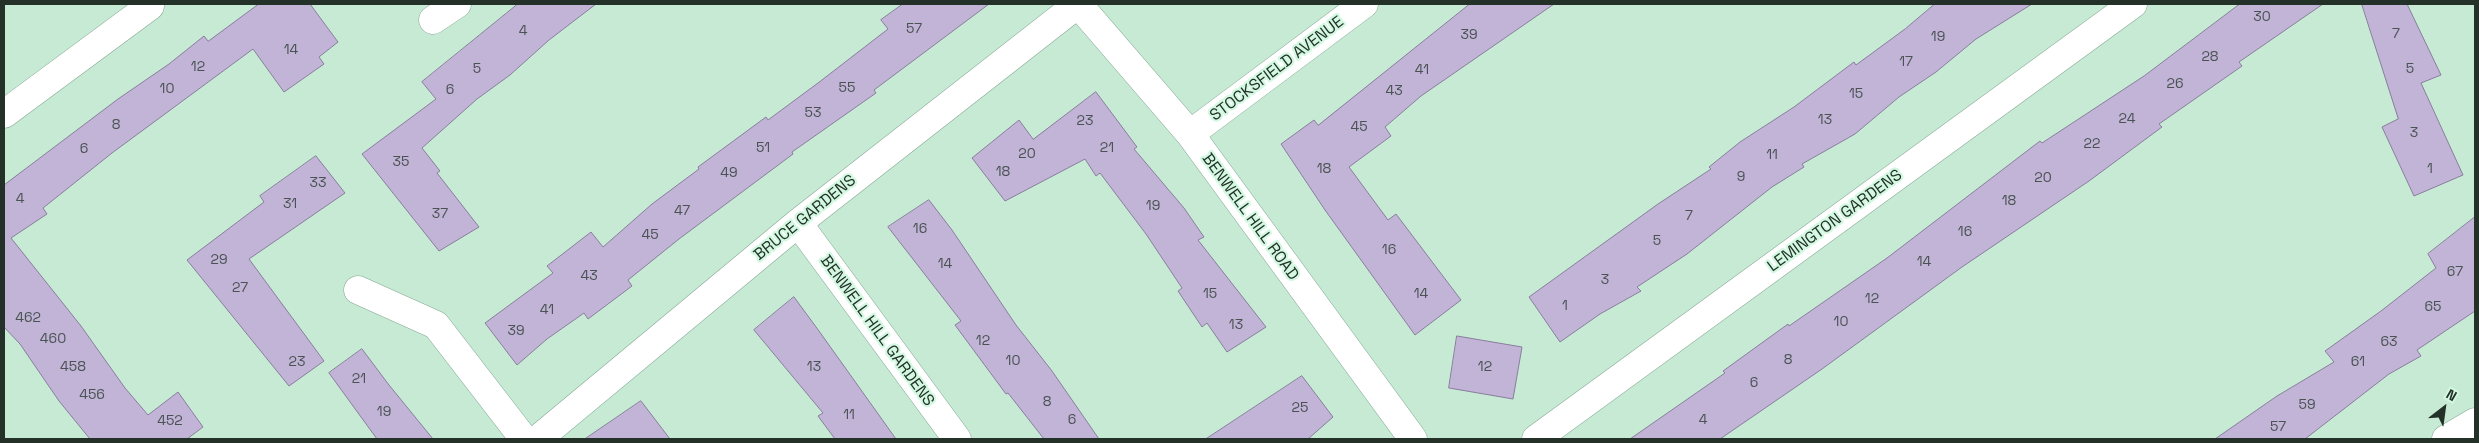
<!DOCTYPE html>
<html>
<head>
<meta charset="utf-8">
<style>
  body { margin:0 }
  #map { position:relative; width:2479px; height:443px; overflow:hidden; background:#c6ead4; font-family:"Space Grotesk",sans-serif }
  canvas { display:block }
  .frame { position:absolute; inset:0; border:5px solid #233128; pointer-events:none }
  .north { position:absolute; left:2419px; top:383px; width:50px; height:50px; -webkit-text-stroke:4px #d3f8e1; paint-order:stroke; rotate:30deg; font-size:14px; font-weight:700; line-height:20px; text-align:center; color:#233128 }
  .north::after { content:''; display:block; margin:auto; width:18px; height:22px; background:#233128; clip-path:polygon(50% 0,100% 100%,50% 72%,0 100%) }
</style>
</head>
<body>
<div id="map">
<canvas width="2479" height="443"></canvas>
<div class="frame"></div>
<div class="north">N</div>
</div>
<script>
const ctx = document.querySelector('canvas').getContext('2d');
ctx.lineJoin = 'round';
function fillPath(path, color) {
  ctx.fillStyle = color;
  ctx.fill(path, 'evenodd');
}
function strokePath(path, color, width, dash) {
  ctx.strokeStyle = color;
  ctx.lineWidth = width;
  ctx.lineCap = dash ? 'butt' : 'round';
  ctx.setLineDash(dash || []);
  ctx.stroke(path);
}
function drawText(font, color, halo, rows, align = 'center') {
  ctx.font = font + ' "Space Grotesk",sans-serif';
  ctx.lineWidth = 4.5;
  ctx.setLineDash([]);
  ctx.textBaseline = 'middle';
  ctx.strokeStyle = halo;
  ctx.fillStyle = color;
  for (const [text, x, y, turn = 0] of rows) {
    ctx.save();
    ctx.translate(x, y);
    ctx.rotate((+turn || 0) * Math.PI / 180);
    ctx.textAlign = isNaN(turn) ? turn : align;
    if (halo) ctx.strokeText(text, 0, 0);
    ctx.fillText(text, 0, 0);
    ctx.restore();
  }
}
const building = new Path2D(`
  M259 4H310L338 42 319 57 324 64 284 92 253 49 112 153 43 208 47 214 11 238 81 326 125 388 148 415 178 392 203 427 187 439H90L59 401 20 344 4 327V185L118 99 169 64 204 36 208 41Z
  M518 4H596L549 40 510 75 477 99 422 148 440 171 437 173 479 227 439 251 362 154 436 99 422 82Z
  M903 4H989L874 90 876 93 792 152 793 154 679 239 628 280 632 286 588 319 584 313 547 339 517 365 485 323 553 273 547 266 591 232 603 247 652 204 699 169 698 167 766 117 768 120 818 83 888 29 881 20Z
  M1470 4H1554L1421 96 1385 127 1391 136 1349 167 1388 220 1396 214 1461 300 1415 335 1325 210 1281 144 1314 120 1318 125Z
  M1935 4H2032L1976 39 1936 72 1899 97 1855 134 1802 164 1804 167 1772 187 1687 254 1637 287 1641 291 1600 314 1560 342 1529 297 1658 204 1711 169 1709 167 1740 142 1794 107 1854 62 1856 65 1905 29Z
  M2240 4H2323L2239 62 2242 66 2159 124 2162 127 2089 181 1962 267 1822 369 1720 439H1630L1725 373 1723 371 1788 324 1789 326 1887 258 2040 141 2042 143 2144 76Z
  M2362 4H2407L2441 75 2421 83 2463 175 2414 196 2382 127 2398 119Z
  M1096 92 1137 147 1134 149 1184 208 1204 237 1198 240 1266 327 1227 352 1207 323 1202 327 1178 291 1182 288 1146 234 1100 173 1096 176 1085 159 1005 201 972 158 1019 120 1033 139Z
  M316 156 345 193 249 259 324 361 289 386 187 260 264 202 260 196Z
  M929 200 952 230 1016 325 1052 371 1099 439H1044L1008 393 1006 394 955 325 961 321 888 227Z
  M2475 217V311L2417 350 2421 356 2389 374 2305 439H2215L2277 396 2334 362 2325 351 2381 311 2436 268 2428 254Z
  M794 297 819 331 896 439H835L818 416 823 413 754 330Z
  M1457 336 1522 347 1513 399 1449 388Z
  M362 349 389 385 433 439H377L329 373Z
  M1302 376 1333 417 1308 439H1206Z
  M641 401 670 439H585Z`);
const minor = new Path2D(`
  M1078 4 1190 134 1413 439
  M433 20 457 4
  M4 114 150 6
  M1190 134 1364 4
  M798 223 957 439
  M358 290 436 325 524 439
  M538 439 798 223 1078 4
  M1536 439 2133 4`);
const secondary = new Path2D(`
  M2446 439 2475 422`);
const numberNames = [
  ["30",2262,17],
  ["57",914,29],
  ["4",523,31],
  ["7",2396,34],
  ["39",1469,35],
  ["19",1938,37],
  ["14",291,50],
  ["28",2210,57],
  ["17",1906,62],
  ["12",198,67],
  ["5",477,69],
  ["5",2410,69],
  ["41",1422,70],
  ["26",2175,84],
  ["55",847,88],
  ["10",167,89],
  ["6",450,90],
  ["43",1394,91],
  ["15",1856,94],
  ["53",813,113],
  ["24",2127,119],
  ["13",1825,120],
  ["23",1085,121],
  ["8",116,125],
  ["45",1359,127],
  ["3",2414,133],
  ["22",2092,144],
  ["51",763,148],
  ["21",1107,148],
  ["6",84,149],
  ["20",1027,154],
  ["11",1772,155],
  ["35",401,162],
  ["18",1324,169],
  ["1",2430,169],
  ["18",1003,172],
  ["49",729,173],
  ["9",1741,177],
  ["20",2043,178],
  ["33",318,183],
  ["4",20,199],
  ["18",2009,201],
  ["31",290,204],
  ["19",1153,206],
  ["47",682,211],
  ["37",440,214],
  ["7",1689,216],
  ["16",920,229],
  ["16",1965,232],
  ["45",650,235],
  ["5",1657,241],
  ["16",1389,250],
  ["29",219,260],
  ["14",1924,262],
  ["14",945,264],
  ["67",2455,272],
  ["43",589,276],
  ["3",1605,280],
  ["27",240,288],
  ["15",1210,294],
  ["14",1421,294],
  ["12",1872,299],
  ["1",1565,306],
  ["65",2433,307],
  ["41",547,310],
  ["462",28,318],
  ["10",1841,322],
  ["13",1236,325],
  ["39",516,331],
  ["460",53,339],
  ["12",983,341],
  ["63",2389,342],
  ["8",1788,360],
  ["10",1013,361],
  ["23",297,362],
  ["61",2358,362],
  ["458",73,367],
  ["13",814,367],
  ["12",1485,367],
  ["21",359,379],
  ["6",1754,383],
  ["456",92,395],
  ["8",1047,402],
  ["59",2307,405],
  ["25",1300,408],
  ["19",384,412],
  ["11",849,415],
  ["6",1072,420],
  ["4",1703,420],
  ["452",170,421],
  ["57",2278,427]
];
const streetNames = [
  ["STOCKSFIELD AVENUE",1277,69,-37],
  ["BENWELL HILL ROAD",1250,217,54],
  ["BRUCE GARDENS",805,218,-39],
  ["LEMINGTON GARDENS",1835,221,-36],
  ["BENWELL HILL GARDENS",877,331,54]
];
fillPath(building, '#c1b4d6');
strokePath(building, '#897d9d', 1);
strokePath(minor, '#86a894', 29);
strokePath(secondary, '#86a894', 29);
strokePath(minor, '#fff', 28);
strokePath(secondary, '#fff', 28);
drawText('14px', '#4a5254', null, numberNames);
drawText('16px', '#233128', '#d3f8e1', streetNames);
</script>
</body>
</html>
